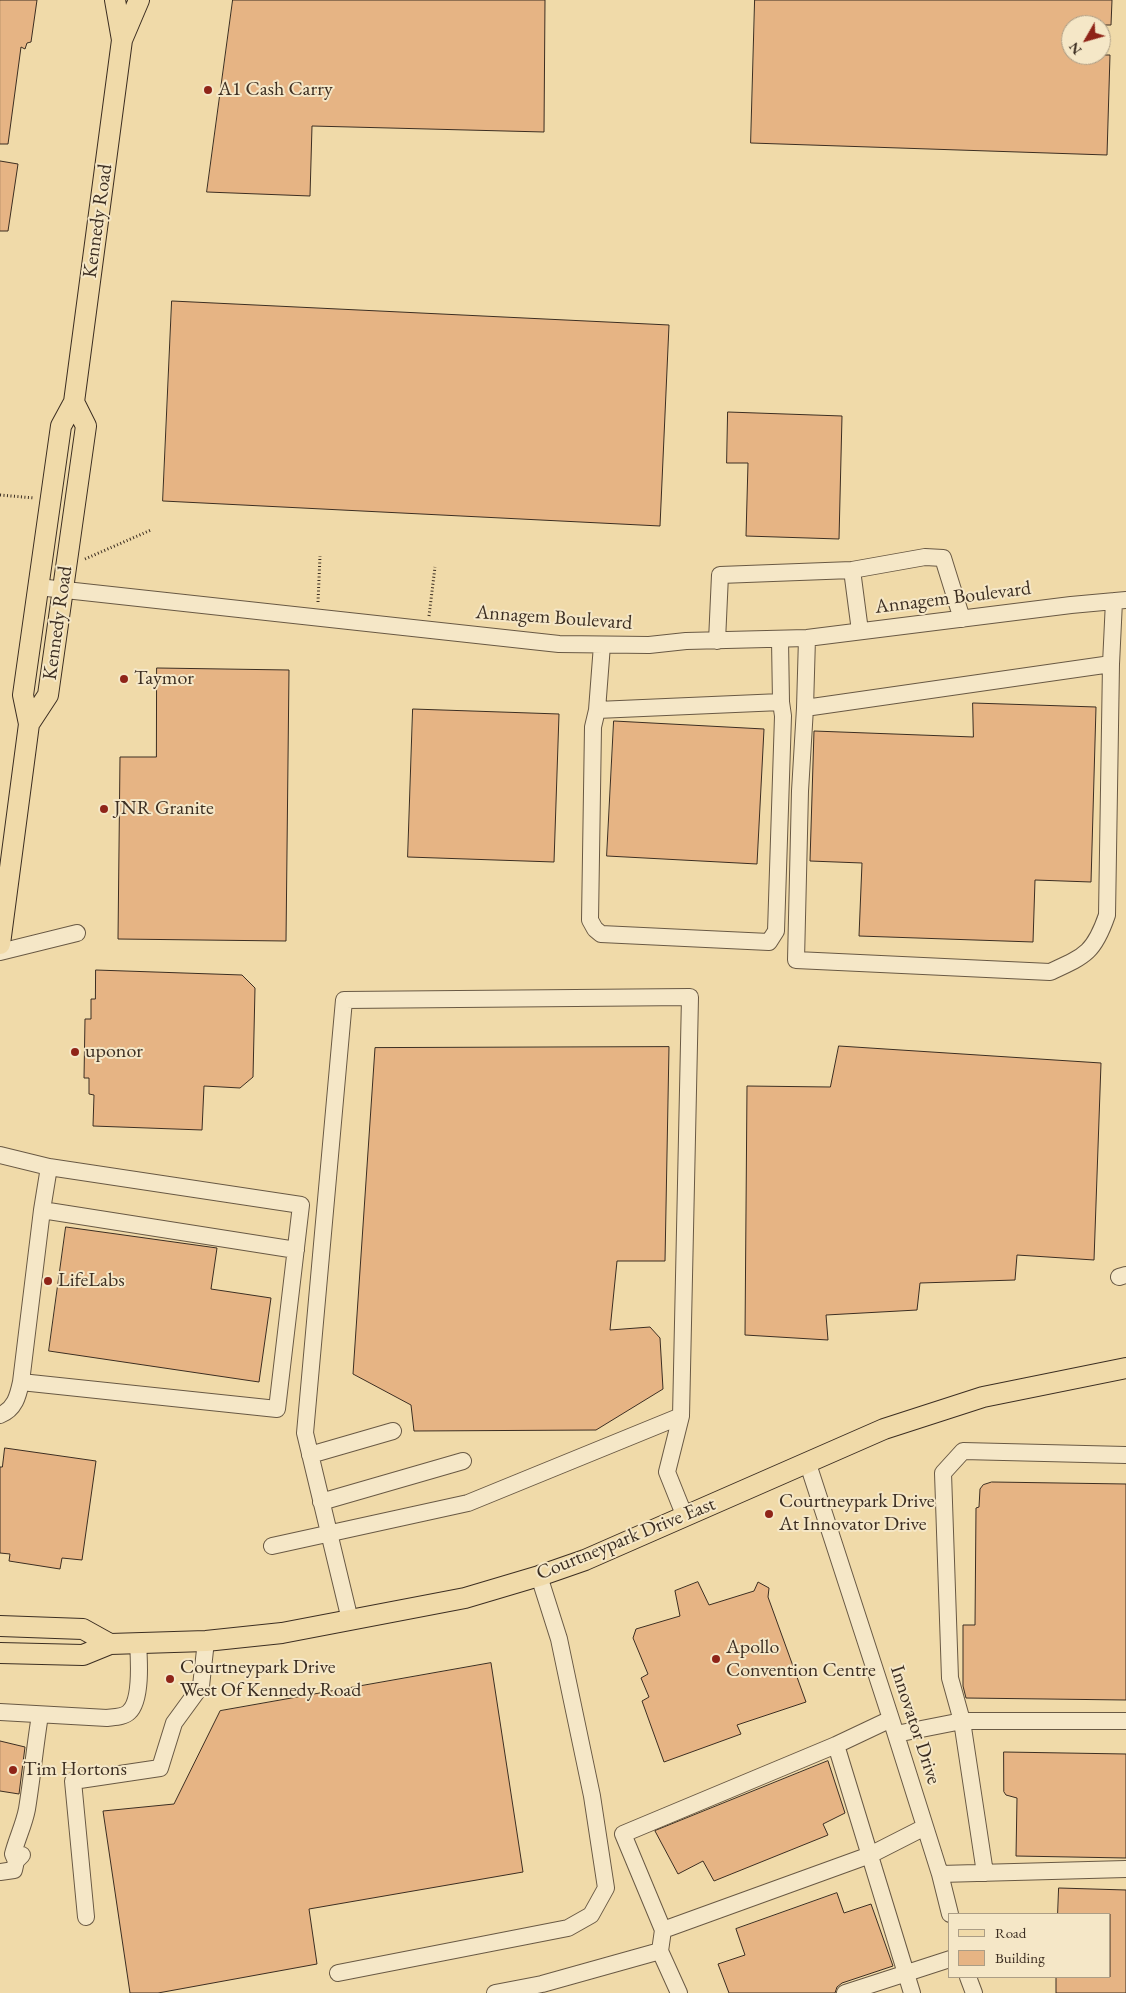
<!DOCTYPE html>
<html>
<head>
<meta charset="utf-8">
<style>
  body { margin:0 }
  #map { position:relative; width:1126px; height:1993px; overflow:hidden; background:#f0daa9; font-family:"EB Garamond",serif }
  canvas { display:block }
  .legend { position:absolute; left:948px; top:1913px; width:162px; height:65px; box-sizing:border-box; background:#f5e7c7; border:1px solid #ab9d85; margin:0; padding:6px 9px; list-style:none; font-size:15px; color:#3c2e22 }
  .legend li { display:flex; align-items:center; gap:10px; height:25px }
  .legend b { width:25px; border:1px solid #ab9d85 }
  .north { position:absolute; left:1061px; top:15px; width:50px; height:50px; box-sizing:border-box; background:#f5e7c7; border:1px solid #ab9d85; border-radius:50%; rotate:232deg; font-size:14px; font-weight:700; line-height:20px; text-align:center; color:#3c2e22 }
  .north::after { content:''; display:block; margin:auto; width:18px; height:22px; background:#8f2418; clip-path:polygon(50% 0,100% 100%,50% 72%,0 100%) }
</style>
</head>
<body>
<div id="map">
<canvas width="1126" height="1993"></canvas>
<ul class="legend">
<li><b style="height:6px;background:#f0daa9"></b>Road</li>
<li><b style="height:14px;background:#e6b484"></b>Building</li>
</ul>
<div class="north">N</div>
</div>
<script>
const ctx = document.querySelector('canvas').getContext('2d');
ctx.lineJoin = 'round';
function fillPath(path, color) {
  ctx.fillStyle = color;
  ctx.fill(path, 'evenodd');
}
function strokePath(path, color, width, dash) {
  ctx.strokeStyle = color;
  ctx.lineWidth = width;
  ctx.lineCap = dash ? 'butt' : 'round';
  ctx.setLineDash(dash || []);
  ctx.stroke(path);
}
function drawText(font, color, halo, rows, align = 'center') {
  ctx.font = font + ' "EB Garamond",serif';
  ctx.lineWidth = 4;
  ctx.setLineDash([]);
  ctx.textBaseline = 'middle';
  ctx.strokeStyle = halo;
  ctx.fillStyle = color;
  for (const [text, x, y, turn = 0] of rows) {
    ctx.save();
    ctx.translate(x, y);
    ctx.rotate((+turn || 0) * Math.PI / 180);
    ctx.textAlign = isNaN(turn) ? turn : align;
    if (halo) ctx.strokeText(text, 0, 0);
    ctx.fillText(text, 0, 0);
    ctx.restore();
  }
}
const building = new Path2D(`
  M0 0H37L31 42 27 43 25 49 21 47 8 144H0Z
  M233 0H545L544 132 312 126 310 196 207 192Z
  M755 0H1112L1111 25H1071V55H1110L1107 155 751 143Z
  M0 161 18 164 8 231H0Z
  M172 301 669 325 660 526 163 501Z
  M728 412 842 416 839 539 746 536 748 463H727Z
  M157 668 289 670 286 941 118 939 120 757H156Z
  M973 703 1096 707 1091 882 1035 880 1033 942 859 936 862 863 810 861 814 731 973 737Z
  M413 709 559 714 554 862 408 857Z
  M614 721 764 729 757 864 607 856Z
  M96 970 242 975 255 988 253 1077 240 1088 204 1086 202 1130 93 1126 94 1095 89 1094V1078H84L85 1019H91V999H95Z
  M839 1046 1101 1063 1094 1260 1017 1255 1015 1280 920 1283 917 1310 826 1315 828 1340 745 1335 747 1086 830 1087Z
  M669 1047 665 1261H617L610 1330 650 1327 660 1338 663 1389 596 1430 414 1431 411 1405 353 1374 375 1048Z
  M66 1227 217 1248 211 1289 271 1298 259 1382 49 1351Z
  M5 1448 96 1461 82 1560 62 1558 60 1569 9 1561 10 1554 0 1553V1467H2Z
  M992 1482 1126 1484V1700L966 1698 963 1686V1625H975L976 1508 979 1507 980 1489 983 1485Z
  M698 1582 709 1605 754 1591 758 1582 769 1588 768 1597 806 1702 737 1725 741 1734 664 1762 642 1701 649 1697 641 1678 648 1674 633 1638 636 1629 680 1616 675 1591Z
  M491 1663 523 1872 309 1909 317 1964 158 1993H130L103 1811 174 1804 220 1711Z
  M0 1741 25 1747 19 1794 0 1791Z
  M1004 1752 1126 1754V1858L1016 1856 1017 1798 1006 1795 1004 1792Z
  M828 1761 845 1813 823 1824 828 1835 714 1881 703 1861 678 1874 655 1831Z
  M1059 1888 1126 1890V1993H1056V1977H1110V1914H1058Z
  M837 1893 844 1913 871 1904 893 1966 842 1983 837 1987 835 1993H729L718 1964 745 1955 736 1929Z`);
const path = new Path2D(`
  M0 495 34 498
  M85 559 151 530
  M318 602 320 556
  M429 616 435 567`);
const minor = new Path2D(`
  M852 570 860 631
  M38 587 559 644 649 645 686 641 807 638 1071 605 1126 600
  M807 638 805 708 1111 664
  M717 641 720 575 852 570 925 557 943 558 962 619
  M602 645 597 710 593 727 590 920 595 929 601 934 769 942 776 931 783 716 781 702 780 640
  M805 708 800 791 796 960 1050 972C1085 956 1094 953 1107 915L1111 664 1114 601
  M597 710 781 702
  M0 952 77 933
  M0 1155 49 1167 301 1205 277 1409 21 1382 42 1210 49 1167
  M42 1210 296 1250
  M1119 1277 1126 1275
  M0 1415C15 1409 18 1396 21 1382
  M310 1455 393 1431
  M808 1464 891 1719 940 1874 950 1914
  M321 1502 463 1461
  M272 1546 468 1503 681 1416
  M350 1620 305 1433 344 1000 690 997 681 1416 667 1472 685 1517
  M0 1712 107 1718C115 1717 124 1717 129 1712 142 1700 139 1659 138 1643
  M896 1734 962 1721H1126
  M836 1745 912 1993
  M16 1861 13 1854C17 1838 24 1825 27 1809 32 1778 35 1746 40 1715
  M0 1872 14 1870 16 1861 22 1855
  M985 1873 962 1721 950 1678 943 1473 963 1451 1126 1455
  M940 1874 1126 1869
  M86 1917 73 1781 160 1768 174 1723 201 1686 206 1641
  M663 1930 870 1855 925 1827
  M660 1951 663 1930 623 1834 836 1745 891 1719
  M338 1973 568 1928 591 1915 606 1888 592 1796 559 1639 539 1576
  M968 1977 974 1993
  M495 1993 542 1984 660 1951 679 1993
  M845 1993 950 1959`);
const major = new Path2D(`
  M115 0 122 40
  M29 724 48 695 86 426 74 402
  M0 944 29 724 23 695 61 426 74 402 122 40 139 0
  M0 1626 83 1629 110 1644
  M0 1653 83 1655 110 1644 206 1641 282 1633 465 1598 539 1576 585 1560 884 1429 983 1397 1126 1368`);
const markers = [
  [208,90,5,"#8f2418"],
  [124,679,5,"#8f2418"],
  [104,809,5,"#8f2418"],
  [75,1052,5,"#8f2418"],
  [48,1281,5,"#8f2418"],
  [769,1514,5,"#8f2418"],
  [716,1659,5,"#8f2418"],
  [170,1679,5,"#8f2418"],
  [13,1770,5,"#8f2418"]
];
const poiNames = [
  ["A1 Cash Carry",218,90],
  ["Taymor",134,679],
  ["JNR Granite",114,809],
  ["uponor",85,1052],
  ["LifeLabs",58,1281],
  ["Courtneypark Drive",779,1502],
  ["At Innovator Drive",779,1525],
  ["Apollo",726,1648],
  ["Convention Centre",726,1671],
  ["Courtneypark Drive",180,1668],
  ["West Of Kennedy Road",180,1691],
  ["Tim Hortons",23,1770]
];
const streetNames = [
  ["Kennedy Road",98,221,-82],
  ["Annagem Boulevard",953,598,-7],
  ["Annagem Boulevard",554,618,4],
  ["Kennedy Road",58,623,-82],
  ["Courtneypark Drive East",626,1539,-22],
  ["Innovator Drive",915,1725,72]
];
fillPath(building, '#e6b484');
strokePath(building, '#3c2e22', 1);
strokePath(minor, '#695944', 18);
strokePath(major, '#3c2e22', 22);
strokePath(path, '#3c2e22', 3, [1, 2.5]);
strokePath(minor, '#f5e7c7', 16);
strokePath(major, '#f0daa9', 20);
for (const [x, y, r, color] of markers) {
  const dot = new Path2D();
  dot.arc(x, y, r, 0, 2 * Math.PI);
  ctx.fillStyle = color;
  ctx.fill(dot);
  strokePath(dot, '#f5e7c7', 2);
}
drawText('20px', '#3c2e22', '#f5e7c7', poiNames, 'left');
drawText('20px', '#3c2e22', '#f5e7c7', streetNames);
</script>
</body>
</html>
